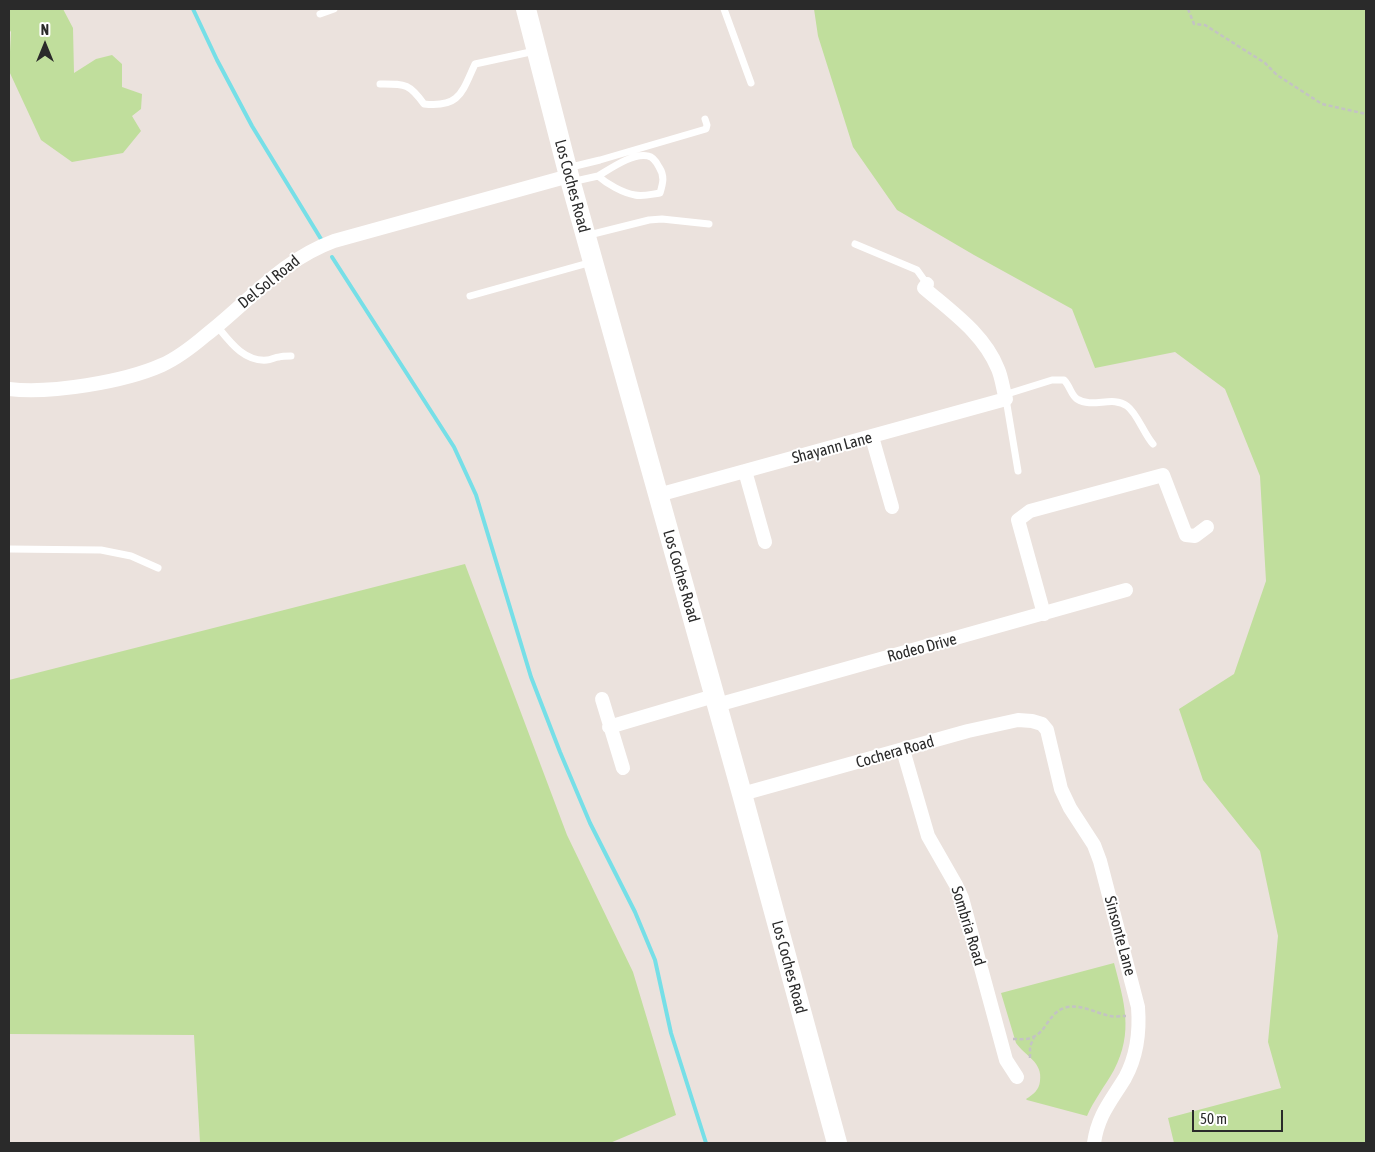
<!DOCTYPE html>
<html>
<head>
<meta charset="utf-8">
<style>
  body { margin:0 }
  #map { position:relative; width:1375px; height:1152px; overflow:hidden; background:#ebe2dd; font-family:"Asap Condensed",sans-serif }
  canvas { display:block }
  .frame { position:absolute; inset:0; border:10px solid #2a2a2a; pointer-events:none }
  .north { position:absolute; left:20px; top:20px; width:50px; height:50px; -webkit-text-stroke:4px #fff; paint-order:stroke; rotate:0deg; font-size:14px; font-weight:700; line-height:20px; text-align:center; color:#2a2a2a }
  .north::after { content:''; display:block; margin:auto; width:18px; height:22px; background:#2a2a2a; clip-path:polygon(50% 0,100% 100%,50% 72%,0 100%) }
  .scale { position:absolute; left:1192px; top:1110px; width:91px; height:22px; box-sizing:border-box; border:2px solid #2a2a2a; border-top:0; padding-left:6px; font-size:15px; line-height:18px; white-space:nowrap; color:#2a2a2a; -webkit-text-stroke:4px #fff; paint-order:stroke }
</style>
</head>
<body>
<div id="map">
<canvas width="1375" height="1152"></canvas>
<div class="frame"></div>
<div class="north">N</div>
<div class="scale">50 m</div>
</div>
<script>
const ctx = document.querySelector('canvas').getContext('2d');
ctx.lineJoin = 'round';
function fillPath(path, color) {
  ctx.fillStyle = color;
  ctx.fill(path, 'evenodd');
}
function strokePath(path, color, width, dash) {
  ctx.strokeStyle = color;
  ctx.lineWidth = width;
  ctx.lineCap = dash ? 'butt' : 'round';
  ctx.setLineDash(dash || []);
  ctx.stroke(path);
}
function drawText(font, color, halo, rows, align = 'center') {
  ctx.font = font + ' "Asap Condensed",sans-serif';
  ctx.lineWidth = 4;
  ctx.setLineDash([]);
  ctx.textBaseline = 'middle';
  ctx.strokeStyle = halo;
  ctx.fillStyle = color;
  for (const [text, x, y, turn = 0] of rows) {
    ctx.save();
    ctx.translate(x, y);
    ctx.rotate((+turn || 0) * Math.PI / 180);
    ctx.textAlign = isNaN(turn) ? turn : align;
    if (halo) ctx.strokeText(text, 0, 0);
    ctx.fillText(text, 0, 0);
    ctx.restore();
  }
}
const green = new Path2D(`
  M9 9H63L73 28 74 73 96 59 112 55 122 64V87L142 94 141 109 132 116 141 131 123 153 72 162 41 140 9 71 11 32 9 29Z
  M814 9H1366V1143H1174L1168 1118 1281 1088 1268 1042 1278 936 1260 851 1203 780 1179 709 1234 674 1266 581 1260 476 1225 389 1175 352 1095 368 1072 309 974 255 897 210 853 147 818 36Z
  M465 564 567 835 633 972 676 1115 610 1143H200L194 1035 9 1034V680Z
  M1114 963C1124 1001 1134 1032 1114 1070 1105 1086 1094 1100 1087 1116L1027 1100 1026 1099C1034 1094 1039 1090 1040 1081 1043 1062 1025 1056 1016 1043L1001 993Z`);
const stream = new Path2D(`
  M193 9 217 60 252 126 321 239
  M332 257 454 447 476 495 531 677 560 752 590 823 635 912 655 960 671 1033 706 1143`);
const path = new Path2D(`
  M1188 9 1194 24 1205 25 1265 63 1277 75 1322 104 1366 114
  M1013 1039C1020 1039 1027 1040 1033 1037 1046 1032 1049 1013 1064 1008 1080 1003 1095 1013 1110 1016 1115 1017 1121 1016 1126 1016
  M1030 1058V1046L1034 1038`);
const lane = new Path2D(`
  M724 9 751 83
  M320 14 334 9
  M380 84C405 84 409 83 424 104 460 108 462 92 475 64L535 51
  M567 168 600 160 706 129 707 125 705 119
  M571 182 598 176C607 184 623 193 635 195 643 197 652 194 660 193 663 183 665 176 659 167 657 163 654 157 648 156 634 152 610 169 598 176
  M589 235 649 220 662 219 709 224
  M855 244 917 270 927 284
  M470 296 592 262
  M217 326C230 342 244 362 267 360 271 360 275 357 279 357 282 356 287 356 291 356
  M1004 395 1052 380H1064C1070 386 1071 395 1077 399 1093 409 1112 395 1127 406 1137 413 1144 434 1153 444
  M1006 399 1018 471
  M9 549 101 550 131 556 158 568`);
const street = new Path2D(`
  M9 389C50 394 124 382 162 365 178 358 193 346 206 335 250 301 280 261 334 241L569 176
  M872 437 892 507
  M745 471 765 542
  M658 495 1006 399C1003 390 1002 378 998 369 984 334 952 312 924 288L927 284
  M1044 614 1018 520 1030 511 1163 475 1186 535 1195 536 1207 527
  M602 699 623 768
  M717 705 1126 590
  M609 727 714 696
  M903 750 928 836 956 885 962 898 1006 1060 1017 1077
  M742 794 968 731 1018 720 1032 721 1042 724 1047 730 1061 789 1070 808 1094 845 1100 861 1138 1007C1140 1032 1137 1056 1125 1078 1111 1101 1098 1115 1094 1143`);
const secondary = new Path2D(`
  M526 9 569 176 742 794 837 1143`);
const streetNames = [
  ["Los Coches Road",572,186,75],
  ["Del Sol Road",269,282,-39],
  ["Shayann Lane",832,448,-15],
  ["Los Coches Road",681,576,74],
  ["Rodeo Drive",922,648,-15],
  ["Cochera Road",895,752,-16],
  ["Sombria Road",968,926,73],
  ["Sinsonte Lane",1120,936,75],
  ["Los Coches Road",789,967,75]
];
fillPath(green, '#c0de9c');
strokePath(stream, '#76dfe7', 4);
strokePath(path, '#c3c3c3', 2.5, [4, 2.5]);
strokePath(lane, '#fff', 7);
strokePath(street, '#fff', 14);
strokePath(secondary, '#fff', 20);
drawText('16px', '#2a2a2a', '#fff', streetNames);
</script>
</body>
</html>
